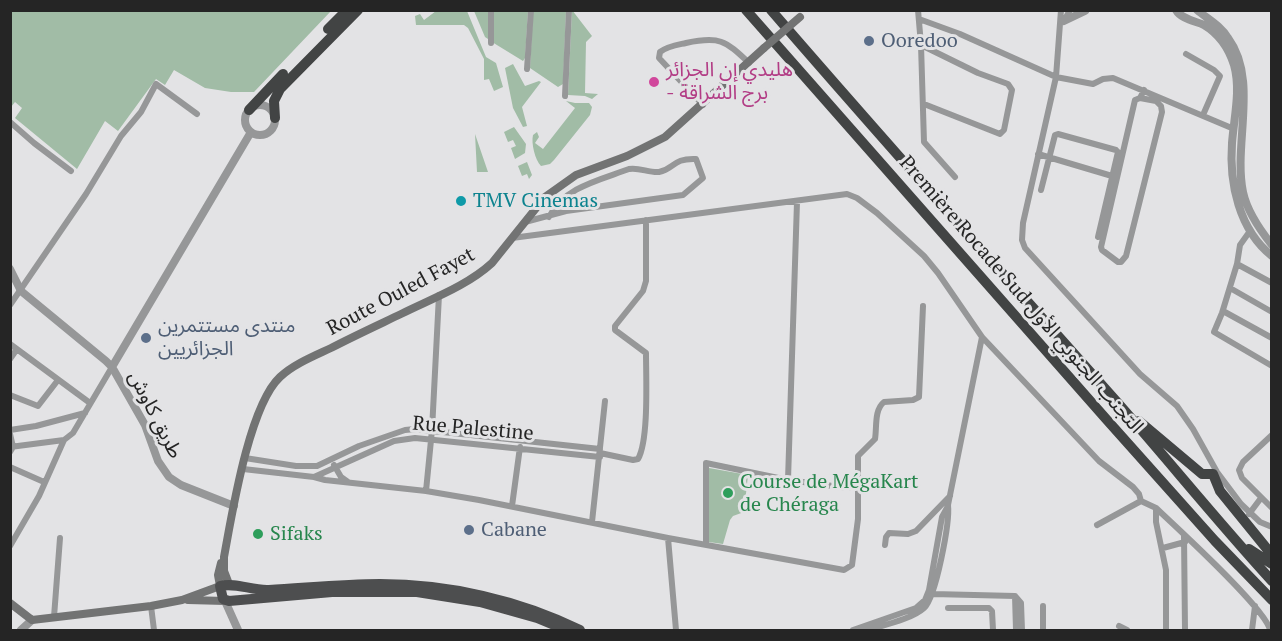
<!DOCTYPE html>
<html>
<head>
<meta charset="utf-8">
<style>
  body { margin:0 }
  #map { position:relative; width:1282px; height:641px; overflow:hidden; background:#e3e3e5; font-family:"PT Serif",serif }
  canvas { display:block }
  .frame { position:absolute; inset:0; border:12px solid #252525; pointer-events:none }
</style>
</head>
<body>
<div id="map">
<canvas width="1282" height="641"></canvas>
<div class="frame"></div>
</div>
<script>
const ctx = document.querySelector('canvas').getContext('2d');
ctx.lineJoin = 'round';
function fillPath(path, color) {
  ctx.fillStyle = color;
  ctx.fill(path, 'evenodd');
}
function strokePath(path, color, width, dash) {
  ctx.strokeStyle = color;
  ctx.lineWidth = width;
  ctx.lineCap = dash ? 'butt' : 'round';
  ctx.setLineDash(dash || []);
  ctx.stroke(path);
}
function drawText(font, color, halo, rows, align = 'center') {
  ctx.font = font + ' "PT Serif","Noto Sans Arabic",serif';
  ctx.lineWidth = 6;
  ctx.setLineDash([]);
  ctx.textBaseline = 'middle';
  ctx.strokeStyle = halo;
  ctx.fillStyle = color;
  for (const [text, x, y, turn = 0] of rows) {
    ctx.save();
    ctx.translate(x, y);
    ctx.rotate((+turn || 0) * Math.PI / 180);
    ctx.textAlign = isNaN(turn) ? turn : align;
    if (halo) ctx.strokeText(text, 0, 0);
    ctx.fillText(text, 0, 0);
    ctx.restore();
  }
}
const green = new Path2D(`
  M572 10 592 36 586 42 585 93 598 94 592 99 585 96 568 95Z
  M11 11H331L254 92H231L205 88 174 70 165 85 156 79 118 131 105 121 77 169 15 118 22 108 15 102 11 107Z
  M436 11H467L486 57 496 63 503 87 494 91 489 79 484 80V59L468 28 464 25H416L415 16 420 14 424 20Z
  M474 11H488V39L485 37Z
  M494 11H528L525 58 523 61 492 42Z
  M533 11H566L563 84 558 87 530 68Z
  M513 64 525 86 539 81 541 82 522 107 527 126 523 127 513 108 505 68Z
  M566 101 575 103H589L592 107 590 115 554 160 550 164 541 166C535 160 531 143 533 135L537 132 539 137 535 143 543 149 575 108Z
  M514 127 526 144 525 153 515 159 511 148 516 146 513 140 508 142 504 132Z
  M475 134 488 172H477Z
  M527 162 532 175 529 179 527 174 522 176 518 166Z
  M709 468 748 475 744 512 733 516 730 520 723 544 709 542Z`);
const minor = new Path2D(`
  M918 10 921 45 924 142 955 177
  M1061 10 1056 77 1023 223 1022 240 1025 248 1140 374 1177 406 1193 429 1217 472 1241 504 1260 522 1272 527
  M919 19 960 34 1056 77 1093 84 1103 79 1113 78 1234 129
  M1064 21 1070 10
  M491 43V10
  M921 45 978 73 1008 84 1012 90 1004 130 1000 134 924 104
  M1186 54 1214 70 1220 76 1203 115
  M527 69 531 10
  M565 96 569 10
  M1140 98 1156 101 1161 106 1162 112 1126 256 1121 262H1118L1102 250 1101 247 1135 100 1140 98 1144 90
  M703 105 659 58 660 52C668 46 677 45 686 43 719 36 725 40 749 63
  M10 122 34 143 71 171
  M1038 154 1112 176
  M1041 190 1055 135 1058 134 1116 150 1118 152 1098 237
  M525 222 566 211 683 195 703 178 696 159C672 158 675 169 659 172 649 173 639 167 629 169 600 180 564 187 549 217
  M512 238 847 194 857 198 877 213 924 256 938 273 982 337 1099 461 1133 487 1139 494 1141 501 1156 508C1176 527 1266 609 1270 630
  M1237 264 1240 245 1250 231
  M1272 283 1237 264 1222 313 1214 332 1272 366
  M1230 288 1272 312
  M10 305 86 194 121 136 141 112 156 84 197 114
  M1223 311 1272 338
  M10 344 90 403
  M10 359 17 349
  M10 395 38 406 58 380
  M10 430 36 426 85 413
  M10 434 13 447 10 452
  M1272 435 1243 462 1239 470 1242 478 1272 508
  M10 447 64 440
  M600 453 633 460 638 459C649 440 646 377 646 353L615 330V326L643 291 646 281V220
  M245 458 296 466H317L359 446 405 430 415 429 600 449
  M334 465 341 477 348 482
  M10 467 44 482
  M243 469 314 477 394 441 415 438 600 457
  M314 477 325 480 426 491 479 500 668 538 844 570 852 565 858 519V456L875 439C877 427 874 410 884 402L913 400 919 397 923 306
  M788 480 797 202
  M426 491 432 430 439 295
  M512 506 520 447
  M1156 508V522L1166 570V630
  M1249 514 1261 498
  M592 522 605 401
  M1097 525 1141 501
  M1184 535 1185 630
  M668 538 676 630
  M706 544V463L788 480 848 488
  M885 545 886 537 889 533 908 534 916 531 950 496
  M10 546 39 496 64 440 73 433 112 367
  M1163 548 1185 542
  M933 594 1015 596 1021 603 1022 630
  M1015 596 1016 630
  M151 606 154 630
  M948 608H989L992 611 993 630
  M54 617 60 538
  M1119 626 1127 630
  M853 630 916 608 925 600 929 590 942 517 948 506
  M868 630C884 625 912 619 924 608 936 597 950 522 948 505L982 337
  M1043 630V606
  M1252 630 1255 606`);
const tertiary = new Path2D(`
  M1176 10C1181 19 1195 21 1204 25 1219 34 1229 49 1234 65 1241 90 1234 117 1232 143 1229 183 1239 230 1272 256
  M1197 10C1208 19 1221 26 1228 38 1259 80 1233 144 1243 192 1247 211 1260 230 1272 245
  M1064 21 1085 11
  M245 120a15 15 0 1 1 30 0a15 15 0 1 1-30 0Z
  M10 269 21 291 106 361 112 367 145 425 158 461 169 477 181 485 234 506
  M112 367 251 132
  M225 601 238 630
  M21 630 32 620`);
const secondary = new Path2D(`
  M229 584 224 571V557C232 514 249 406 280 377 294 364 314 356 331 348 354 336 378 325 401 314 431 299 467 286 492 263L545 197 576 175 627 156 665 137 764 48
  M188 600 225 601
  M10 603 32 620 151 606 182 600 220 586 218 575 221 563`);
const trunk = new Path2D(`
  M566 630 537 618 480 602 417 592H332L229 601 223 599 220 586C236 582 252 591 269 590 306 588 343 584 380 584 448 584 519 600 580 630`);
const motorway = new Path2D(`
  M746 10 1107 420 1215 541 1272 600
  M771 10C885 142 1001 272 1117 402 1169 461 1218 522 1272 581
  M328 29 347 10
  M249 110 283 74
  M275 118 274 101 280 89 358 10
  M1139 421 1202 474H1213L1220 491 1272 555
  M1249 549 1272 564`);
const secondaryBridge = new Path2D(`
  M764 48 800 17`);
const markers = [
  [869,41,6,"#5c6f8a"],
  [654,82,6,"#d1479c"],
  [461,201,6,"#0f9aa8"],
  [146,338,6,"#5c6f8a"],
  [728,493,6,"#2e9e5b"],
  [469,530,6,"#5c6f8a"],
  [258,534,6,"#2e9e5b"]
];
const serviceNames = [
  ["Ooredoo",881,41],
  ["منتدى مستتمرين",158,326],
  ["الجزائريين",158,349],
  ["Cabane",481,530]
];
const hotelNames = [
  ["هليدي إن الجزائر",666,70],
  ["- برج الشراقة",666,93]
];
const cultureNames = [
  ["TMV Cinemas",473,201]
];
const streetNames = [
  ["Route Ouled Fayet",401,292,-28],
  ["Première Rocade Sud التجنب الجنوبي الأول",1021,295,49],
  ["طريق كاوش",155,415,63],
  ["Rue Palestine",473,429,5]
];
const leisureNames = [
  ["Course de MégaKart",740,482],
  ["de Chéraga",740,505],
  ["Sifaks",270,534]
];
fillPath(green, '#a1bca6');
strokePath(minor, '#969798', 6);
strokePath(tertiary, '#969798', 8);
strokePath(secondary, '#727373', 8);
strokePath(trunk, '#4d4e4f', 10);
strokePath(motorway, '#424444', 10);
strokePath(secondaryBridge, '#727373', 8);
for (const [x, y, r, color] of markers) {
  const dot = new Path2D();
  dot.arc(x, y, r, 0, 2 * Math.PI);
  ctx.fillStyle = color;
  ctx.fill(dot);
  strokePath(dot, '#e3e3e5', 2);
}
drawText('20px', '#4e5e75', '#e3e3e5', serviceNames, 'left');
drawText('20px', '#b23c85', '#e3e3e5', hotelNames, 'left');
drawText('20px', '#0d838f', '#e3e3e5', cultureNames, 'left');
drawText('20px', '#252525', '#e3e3e5', streetNames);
drawText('20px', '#27864d', '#e3e3e5', leisureNames, 'left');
</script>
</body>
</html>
